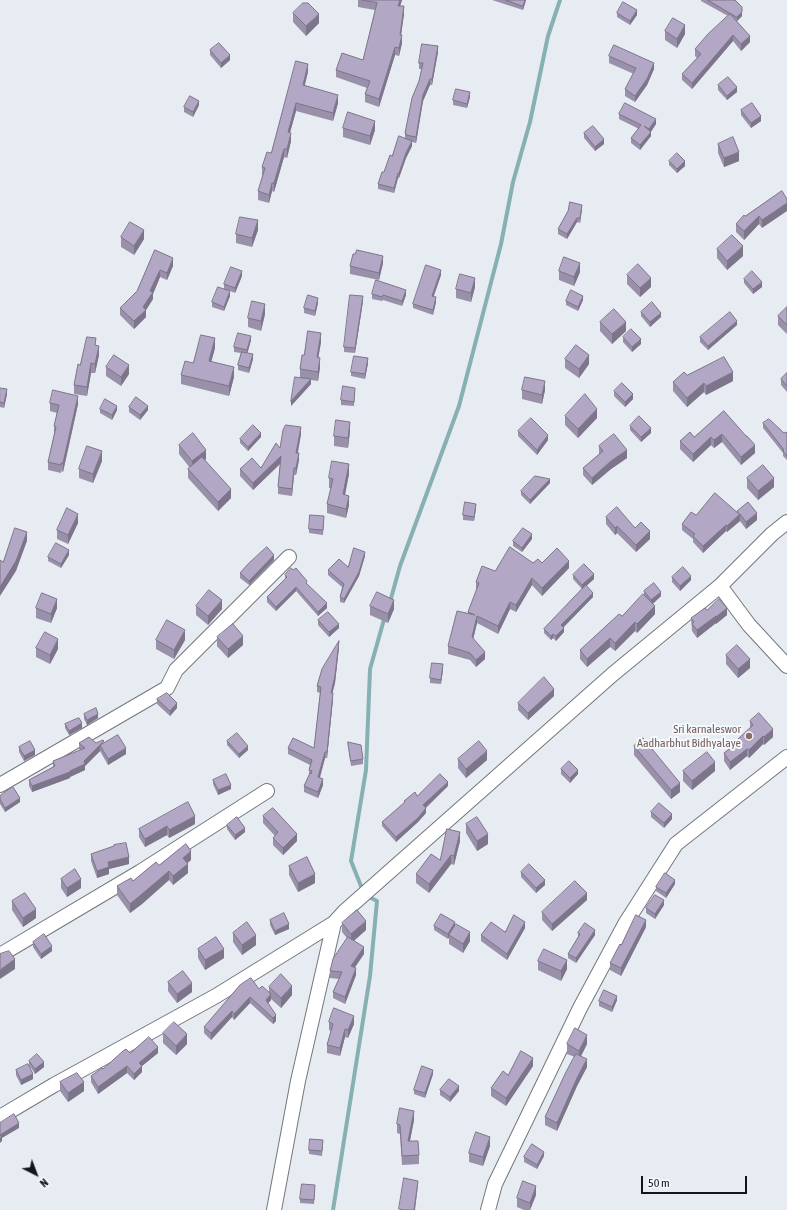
<!DOCTYPE html>
<html>
<head>
<meta charset="utf-8">
<style>
  body { margin:0 }
  #map { position:relative; width:787px; height:1210px; overflow:hidden; background:#e7ecf2; font-family:"Asap Condensed",sans-serif }
  canvas { display:block }
  .north { position:absolute; left:16px; top:1154px; width:40px; height:40px; -webkit-text-stroke:3px #f4f9ff; paint-order:stroke; rotate:138deg; font-size:11px; font-weight:700; line-height:16px; text-align:center; color:#131517 }
  .north::after { content:''; display:block; margin:auto; width:14px; height:18px; background:#131517; clip-path:polygon(50% 0,100% 100%,50% 72%,0 100%) }
  .scale { position:absolute; left:641px; top:1176px; width:106px; height:18px; box-sizing:border-box; border:2px solid #131517; border-top:0; padding-left:5px; font-size:12px; line-height:14px; white-space:nowrap; color:#131517; -webkit-text-stroke:3px #f4f9ff; paint-order:stroke }
</style>
</head>
<body>
<div id="map">
<canvas width="787" height="1210"></canvas>
<div class="north">N</div>
<div class="scale">50 m</div>
</div>
<script>
const ctx = document.querySelector('canvas').getContext('2d');
ctx.lineJoin = 'round';
function strokePath(path, color, width, dash) {
  ctx.strokeStyle = color;
  ctx.lineWidth = width;
  ctx.lineCap = dash ? 'butt' : 'round';
  ctx.setLineDash(dash || []);
  ctx.stroke(path);
}
function fillPath(path, color) {
  ctx.fillStyle = color;
  ctx.fill(path, 'evenodd');
}
function drawText(font, color, halo, rows, align = 'center') {
  ctx.font = font + ' "Asap Condensed",sans-serif';
  ctx.lineWidth = 4;
  ctx.setLineDash([]);
  ctx.textBaseline = 'middle';
  ctx.strokeStyle = halo;
  ctx.fillStyle = color;
  for (const [text, x, y, turn = 0] of rows) {
    ctx.save();
    ctx.translate(x, y);
    ctx.rotate((+turn || 0) * Math.PI / 180);
    ctx.textAlign = isNaN(turn) ? turn : align;
    if (halo) ctx.strokeText(text, 0, 0);
    ctx.fillText(text, 0, 0);
    ctx.restore();
  }
}
const stream = new Path2D(`
  M390 602 400 566 459 406 501 244 513 182 530 122 548 36 560 0
  M363 891 351 861 366 770 370 669 385 616
  M333 1210 370 976 377 901 367 896`);
const minor = new Path2D(`
  M720 586 749 625 787 666
  M0 785 167 688 176 670 289 557
  M0 955 140 872 267 791
  M0 1117 54 1085 216 996 334 923 345 911 613 674 720 586 772 534 787 522
  M274 1210 298 1081 334 923
  M488 1210 495 1184 580 1008 625 924 676 844 787 757`);
const wall = new Path2D(`
  M358 0H402L400 6 404 14 401 35 402 43 399 56 395 55 379 107 365 102V94L367 88 336 77V70L363 60 375 10 358 7Z
  M492 0H526L523 10Z
  M701 0H735L742 16 737 21 750 42 741 51 733 41 692 89 682 80V74L697 58 695 56V49L728 16 701 1Z
  M293 13 319 23 306 36 293 22Z
  M617 13 637 15 630 25 617 17Z
  M665 31 685 34 677 48 665 40Z
  M210 50 230 60 221 68 210 55Z
  M438 52 432 85H430L423 101 416 143 412 142V146L406 158 399 178H398L394 193 378 189V184L392 156 405 138V133L419 81 422 69H419V63Z
  M609 56 654 69 647 85 635 102 625 96V89L634 74 609 63Z
  M308 72 304 85 338 103 333 121 296 111 290 132 291 141 287 158 284 157 274 192 272 191 269 203 258 200V191L263 176 262 175V167L271 153Z
  M718 85 737 92 727 100 718 90Z
  M470 97 467 108 453 105V100Z
  M199 105 193 117 184 112V107Z
  M741 110 761 121 751 128 741 115Z
  M619 114 656 124 651 132V136L640 150 631 143V138L639 129 619 119Z
  M343 128 375 130 370 145 343 137Z
  M584 133 604 144 595 151 584 138Z
  M718 144 739 161 724 167 718 153Z
  M669 161 685 166 677 173 669 165Z
  M782 191 762 228 759 224 744 240 736 232V224L745 216Z
  M582 209 580 223 577 222 567 239 558 234V229Z
  M258 230 252 247 236 243V234Z
  M121 237 144 239 134 255 121 247Z
  M717 249 743 256 727 270 717 258Z
  M155 250 173 266 167 280 160 277 153 294V299L146 310V317L134 329 120 315V308L137 291Z
  M383 263 379 280 350 274V266Z
  M559 271 580 272 574 286 559 280Z
  M441 275 434 296 436 302 433 315 413 308V304Z
  M627 275 651 287 640 297 627 284Z
  M242 276 235 293 228 290 230 296 224 311 212 307V302L224 289V284Z
  M744 279 762 287 753 294 744 283Z
  M475 287 471 302 456 298V289Z
  M372 294 406 295 402 306 383 300 382 301 372 299Z
  M583 300 578 311 566 305V301Z
  M363 301 355 353 344 352V347Z
  M318 303 315 316 304 313V308Z
  M787 307V334L778 325V316Z
  M641 312 661 317 650 327 641 316Z
  M265 314 261 331 248 327V318Z
  M600 322 626 331 612 344 600 331Z
  M737 325 708 350 700 342V337Z
  M623 337 641 344 632 352 623 342Z
  M251 340 247 353 253 359 249 373 238 370V365L241 353 234 352V347Z
  M321 342 318 357 320 367 318 381 311 380V384L291 406 300 377V369L304 355Z
  M96 345 99 355 95 373H91L87 396 74 394V385L80 365Z
  M215 348 211 362 234 377 229 396 181 384V375L193 363Z
  M565 359 589 364 579 378 565 368Z
  M368 363 365 379 351 376V372Z
  M106 367 129 374 121 386 106 376Z
  M787 373V392L781 385V379Z
  M687 375 733 381 706 395 704 392 687 407 673 391V382Z
  M0 388 7 394 4 408 0 407Z
  M522 390H545L542 404 522 399Z
  M614 391 633 399 625 407 614 396Z
  M355 392 354 406 341 405V400Z
  M50 403 78 404 63 472 61 471V473L48 470V462L54 435V426L57 413 50 411Z
  M129 407 148 410 140 420 129 412Z
  M100 409 117 410 112 420 100 413Z
  M724 411 755 453 741 465 722 442 714 448 711 445 693 462 680 449V441L694 437Z
  M565 416 597 418 578 438 565 425Z
  M763 423 784 433H787V460L783 456V453L763 428Z
  M630 426 651 433 641 442 630 430Z
  M350 431 348 448 334 446V436Z
  M518 431 548 440 537 455 518 436Z
  M301 434 298 453 299 460 296 475H294L292 496 278 494V487L280 464 253 490 240 476V469L261 468 280 448Z
  M261 437 248 451 240 443V439Z
  M179 445 206 459 205 460 231 498 218 511 188 478V469L190 468 179 454Z
  M599 446 627 458 611 469 592 485 583 475V468L599 454Z
  M102 461 93 483 79 478V469Z
  M349 474 345 495 349 505 346 518 327 513V504L331 488H329V478Z
  M747 478 774 487 758 500 747 488Z
  M550 483 530 504 521 495V491Z
  M476 508 474 521 463 520V515Z
  M737 512 757 520 746 529 740 521 727 532 726 531 703 553 693 542V539L682 530V524L696 515Z
  M606 517 650 539 636 552 617 533 615 535 606 524Z
  M324 521 323 535 309 533V529Z
  M78 523 68 544 57 539V530Z
  M532 539 522 552 513 546V541Z
  M69 555 61 568 48 561V557Z
  M365 556 359 576 344 603 340 602V597L342 587 328 575V570L348 567Z
  M274 560 249 585 240 578V573Z
  M533 563H542L569 568 542 596 532 585 516 612 510 609 498 634 477 623 473 639 485 659 476 667 470 660 448 654V646L468 614V612L477 589H476V582L495 571Z
  M285 575 307 584 327 608 318 616 296 591 276 611 267 602V597L285 579Z
  M573 575 594 579 586 586 593 597 563 627 564 632 556 641 553 638 551 640 544 633V629L582 589 573 579Z
  M672 577 691 580 680 591 672 582Z
  M644 591 661 596 653 604 655 614 637 633 635 631 615 651 610 647 587 667 580 659V650L622 616 644 595Z
  M196 606 222 609 208 625 196 615Z
  M370 606 394 609 388 623 370 615Z
  M36 608H57L51 623 36 618Z
  M707 610 727 615 716 624V623L697 638 692 631 691 618Z
  M318 620 339 628 329 637 318 625Z
  M217 637 243 645 228 658 217 646Z
  M156 640H185L174 659 156 649Z
  M339 647 335 683 332 693 333 699 327 758H325L320 778 323 785 318 798 304 792V786L309 775V770L310 765 288 754V748H314L320 693 317 692V686Z
  M36 648 58 649 50 664 36 657Z
  M726 655 750 668 738 678 726 664Z
  M443 669 441 684 430 683V678Z
  M554 696 528 720 518 710V703Z
  M157 699 177 708 170 716 157 704Z
  M84 714 98 718 87 725 84 719Z
  M750 721 773 737 764 745 763 744 749 758 747 756 730 770 724 761V753L738 742V739L750 729Z
  M65 724 82 728 69 735 65 728Z
  M227 741 248 750 239 758 227 745Z
  M348 742 363 759V764L351 766Z
  M79 743H104L126 754 108 765 100 751 85 766V770L70 777V778L32 792 29 786V780L53 767V761L80 750 79 749Z
  M634 746 680 792 671 799 634 755Z
  M19 747 35 755 24 761 19 752Z
  M458 759 487 760 466 778 458 768Z
  M561 769 578 774 570 783 561 774Z
  M683 771H715L692 790 683 781Z
  M213 780 231 789 218 795 213 784Z
  M448 786 426 808V813L418 822 396 842 382 826V822L404 803V801L417 796Z
  M0 796 20 802 5 812 0 804Z
  M651 812 672 819 664 828 651 817Z
  M263 816 297 841 283 855 273 845V838L275 836 263 823Z
  M195 824 169 838 167 835 145 847 139 837V829Z
  M466 824 488 844 477 851 466 833Z
  M227 825 245 832 235 840 227 829Z
  M460 841 454 865 451 864 429 893 416 883V874L440 860Z
  M91 854 129 864 109 869V874L97 878 91 861Z
  M191 860 187 863 188 873 173 885 169 880 142 904 130 913 117 895V886L133 881 159 865Z
  M289 866 315 883 298 892 289 875Z
  M521 872 545 885 536 893 521 877Z
  M61 879 81 888 67 897 61 888Z
  M675 884 666 898 656 891V887Z
  M587 900 552 931 542 920V912Z
  M12 901 36 918 23 927 12 910Z
  M664 905 655 919 646 913V908Z
  M270 920 289 929 275 935 270 925Z
  M342 923 366 930 354 941 364 954 355 967 356 975 345 1004 333 998V992L339 979 330 978V971L347 938 342 932Z
  M455 925 470 941 463 953 449 944V937L448 939 434 930V926Z
  M646 927 621 976 610 970V963Z
  M525 928 507 960 481 941V935Z
  M233 933 256 945 242 955 233 942Z
  M578 933 595 935 576 963 568 958V954L578 937Z
  M33 942 52 951 41 959 33 947Z
  M198 949 224 958 205 970 198 958Z
  M538 961 567 969 561 981 538 970Z
  M168 982 192 992 177 1003 168 991Z
  M269 987 292 995 281 1008 271 999V1000L268 1003 276 1021 273 1024 250 1003 234 1020 232 1017 211 1040 204 1033V1027L259 989 269 992Z
  M617 1000 612 1012 599 1006V1001Z
  M329 1022 354 1024 348 1038 345 1037 340 1056 327 1053V1045L331 1031 329 1030Z
  M163 1033 187 1044 176 1055 163 1043Z
  M567 1044H587L581 1056 587 1067 577 1086 557 1131 545 1125V1117L575 1057 567 1054Z
  M130 1053H158L142 1066V1072L134 1080 127 1073 98 1094 91 1082V1076L103 1069Z
  M29 1061 44 1067 35 1074 29 1065 33 1079 21 1085 16 1075V1070L29 1065Z
  M533 1066 506 1106 491 1096V1088Z
  M433 1074 425 1098 414 1094V1090Z
  M60 1082 84 1091 68 1102 60 1091Z
  M440 1090 459 1091 450 1102 440 1095Z
  M414 1120 410 1141 419 1155V1164L402 1165 400 1134 397 1133V1124Z
  M323 1145 322 1156 309 1154V1150Z
  M490 1146 483 1166 469 1162V1153Z
  M544 1156 537 1169 524 1162V1157Z
  M315 1190 314 1204 300 1203V1199Z
  M536 1195 530 1210H524L517 1207V1198Z`);
const shadedWall = new Path2D(`
  M400 0H402L398 13V6Z
  M525 0H526L523 10V6Z
  M404 6V14L400 42V35Z
  M637 10V15L630 25V21Z
  M742 12V16L737 21V17Z
  M319 14V23L306 36V26Z
  M685 25V34L677 48V39Z
  M402 35V43L399 56V48Z
  M733 35V41L692 89V83Z
  M750 36V42L741 51V44Z
  M438 46V52L432 85V79Z
  M395 47V55L379 107V99Z
  M230 55V60L221 68V63Z
  M654 63V69L647 85 635 102V96Z
  M308 64V72L303 93V85Z
  M430 79V85L423 101 416 143V137L423 95Z
  M737 87V92L727 100V96Z
  M470 92V97L467 108V104Z
  M338 95V103L333 121V113Z
  M199 101V105L193 117V112Z
  M296 103V111L288 140V132Z
  M761 116V121L751 128V123Z
  M656 119V124L649 134V129Z
  M375 121V130L370 145V136Z
  M651 132V136L640 150V145Z
  M291 133V141L287 158V149Z
  M604 139V144L595 151V147Z
  M412 141V146L406 158 399 178V173L406 153Z
  M284 149V157L274 192V183Z
  M739 152V161L724 167V158Z
  M685 161V166L677 173V169Z
  M398 173V178L394 193V188Z
  M272 183V191L269 203V195Z
  M787 203V211L762 228V220Z
  M582 205V209L580 223V218Z
  M759 216V224L744 240V231Z
  M577 218V222L567 239V234Z
  M258 220V230L252 247V238Z
  M144 230V239L134 255V246Z
  M743 246V256L727 270V261Z
  M383 256V263L379 280V273Z
  M173 258V266L167 280V273Z
  M580 263V272L574 286V277Z
  M160 270V277L153 294V299L146 310V317L134 329V321L143 307Z
  M441 270V275L432 300V296Z
  M242 271V276L235 293V288Z
  M475 278V287L471 302V293Z
  M651 278V287L640 297V288Z
  M762 282V287L753 294V289Z
  M406 290V295L402 306V301Z
  M230 291V296L224 311V307Z
  M363 296V301L355 353V348Z
  M583 296V300L578 311V307Z
  M436 297V302L433 315V310Z
  M318 298V303L315 316V311Z
  M265 304V314L261 331V321Z
  M661 313V317L650 327V322Z
  M737 321V325L708 350V346Z
  M626 322V331L612 344V334Z
  M321 333V342L317 366V357Z
  M251 336V340L247 355V350Z
  M215 338V348L209 370V361Z
  M641 339V344L632 352V347Z
  M99 346V355L95 373V364Z
  M253 354V359L249 373V368Z
  M589 355V364L579 378V369Z
  M320 358V367L318 381V372Z
  M368 358V363L365 379V374Z
  M91 363V373L87 396V387Z
  M129 365V374L121 386V377Z
  M234 367V377L229 396V386Z
  M733 372V381L706 395V386Z
  M311 379V384L291 406V401Z
  M545 381V390L542 404V395Z
  M704 383V392L687 407V398Z
  M7 389V394L4 408V403Z
  M633 394V399L625 407V402Z
  M78 396V404L63 472V463Z
  M117 406V410L112 420V415Z
  M148 406V410L140 420V415Z
  M597 409V418L578 438V429Z
  M350 422V431L348 448V438Z
  M301 427V434L296 460V453Z
  M651 428V433L641 442V437Z
  M261 433V437L248 451V447Z
  M722 434V442L714 448V440Z
  M548 435V440L537 455V450Z
  M711 437V445L693 462V454Z
  M755 445V453L741 465V457Z
  M206 450V459L192 470V461Z
  M627 450V458L611 469 592 485V478L611 461Z
  M102 451V461L93 483V474Z
  M299 453V460L296 475V468Z
  M281 456V463L253 490V483Z
  M349 464V474L343 504V494Z
  M294 468V475L292 496V489Z
  M774 478V487L758 500V491Z
  M550 479V483L530 504V500Z
  M231 489V498L218 511V502Z
  M349 496V505L346 518V509Z
  M476 504V508L474 521V517Z
  M757 513V520L746 529V522Z
  M78 514V523L68 544V535Z
  M740 514V521L727 532V526Z
  M726 525V531L703 553V546Z
  M617 526V533L615 535V528Z
  M650 531V539L636 552V545Z
  M27 532V541L16 571 0 596V587Z
  M532 534V539L522 552V548Z
  M69 550V555L61 568V564Z
  M365 552V556L359 576 344 603V599Z
  M274 555V560L249 585V581Z
  M569 561V568L542 596V588Z
  M594 574V579L582 590V585Z
  M691 576V580L680 591V586Z
  M532 578V585L516 612V605Z
  M296 587V591L276 611V607Z
  M661 592V596L651 605V600Z
  M593 593V597L561 630V625Z
  M57 599V608L51 623V614Z
  M222 600V609L208 625V616Z
  M394 600V609L388 623V614Z
  M510 602V609L498 634V626Z
  M327 603V608L318 616V612Z
  M655 606V614L637 633V624Z
  M727 608V615L716 624V617Z
  M477 616V623L472 644V637Z
  M716 616V623L697 638V630Z
  M635 622V631L615 651V643Z
  M339 624V628L329 637V632Z
  M564 628V632L556 641V636Z
  M185 630V640L174 659V650Z
  M553 634V638L551 640V636Z
  M243 636V645L228 658V649Z
  M610 638V647L587 667V659Z
  M58 639V649L50 664V655Z
  M339 641V647L335 683 331 699V693Z
  M485 652V659L476 667V660Z
  M750 659V668L738 678V669Z
  M443 664V669L441 684V680Z
  M554 689V696L528 720V713Z
  M333 693V699L327 758V752Z
  M177 703V708L170 716V711Z
  M98 714V718L87 725V720Z
  M82 723V728L69 735V731Z
  M773 729V737L764 745V737Z
  M763 736V744L749 758V750Z
  M100 745V751L85 766V770L70 777V778L32 792V786L70 771 84 761Z
  M248 746V750L239 758V754Z
  M126 748V754L108 765V759Z
  M747 749V756L730 770V762Z
  M35 750V755L24 761V756Z
  M487 751V760L466 778V769Z
  M325 752V758L318 783V777Z
  M715 762V771L692 790V781Z
  M578 770V774L570 783V778Z
  M323 779V785L318 798V792Z
  M448 782V786L423 810V805Z
  M680 783V792L671 799V790Z
  M231 785V789L218 795V790Z
  M20 798V802L5 812V808Z
  M426 808V813L418 822 396 842V837Z
  M672 814V819L664 828V823Z
  M195 816V824L169 838V830Z
  M167 826V835L145 847V839Z
  M245 828V832L235 840V835Z
  M460 832V841L454 865V856Z
  M297 834V841L283 855V848Z
  M488 834V844L477 851V841Z
  M191 851V860L183 867V858Z
  M451 855V864L429 893V884Z
  M129 857V864L109 869V874L97 878V871L108 862Z
  M188 864V873L173 885V876Z
  M169 871V880L142 904 130 913V904Z
  M315 874V883L298 892V883Z
  M81 879V888L67 897V888Z
  M545 880V885L536 893V888Z
  M675 880V884L666 898V893Z
  M587 893V900L552 931V924Z
  M664 900V905L655 919V914Z
  M36 909V918L23 927V918Z
  M646 920V927L621 976V968Z
  M366 921V930L351 943V934Z
  M455 922V927L449 935V937L448 939V934Z
  M525 922V928L507 960V954Z
  M289 924V929L275 935V931Z
  M595 930V935L576 963V958Z
  M470 932V941L463 953V944Z
  M256 935V945L242 955V945Z
  M52 946V951L41 959V954Z
  M364 947V954L351 973V966Z
  M224 949V958L205 970V960Z
  M15 959V969L0 979V970Z
  M567 960V969L561 981V971Z
  M356 968V975L345 1004V997Z
  M192 983V992L177 1003V994Z
  M292 986V995L281 1008V998Z
  M271 994V1000L266 1006V1000Z
  M617 996V1000L612 1012V1007Z
  M250 997V1003L234 1020V1014Z
  M232 1011V1017L211 1040V1033Z
  M276 1015V1021L273 1024V1018Z
  M354 1016V1024L348 1038V1030Z
  M345 1029V1037L340 1056V1048Z
  M187 1034V1044L176 1055V1046Z
  M587 1035V1044L579 1060V1051Z
  M158 1047V1053L142 1066V1072L134 1080V1074L139 1063Z
  M533 1058V1066L506 1106V1098Z
  M587 1059V1067L577 1086 557 1131V1123L577 1078Z
  M44 1062V1067L35 1074V1069Z
  M127 1066V1073L98 1094V1087Z
  M433 1070V1074L425 1098V1093Z
  M33 1074V1079L21 1085V1080Z
  M84 1082V1091L68 1102V1093Z
  M459 1086V1091L450 1102V1097Z
  M414 1111V1120L408 1150V1141Z
  M19 1123V1128L2 1138V1141L0 1143V1135Z
  M490 1137V1146L483 1166V1157Z
  M544 1152V1156L537 1169V1165Z
  M418 1181V1185L415 1210H414Z
  M536 1186V1195L530 1210V1203Z`);
const building = new Path2D(`
  M362 0H400L398 6H404L400 35H402L399 48 395 47 379 99 365 94 370 81 336 70 342 53 363 60 377 3Z
  M506 0H525L523 6Z
  M708 0H735L742 7V12L737 17Z
  M623 2 637 10 630 21 617 13Z
  M303 3H308L319 14 306 26 293 13Z
  M730 14 750 36 741 44 733 35 692 83 682 74 701 54 695 49 708 34Z
  M673 18 685 25 677 39 665 31Z
  M219 43 230 55 221 63 210 50Z
  M422 44 438 46 432 79H430L423 95 416 137 406 135V133H405L412 98 419 81 423 63H419Z
  M614 45 654 63 647 79 635 96 625 89 636 68 609 56Z
  M296 61 308 64 303 85 338 95 333 113 296 103 288 132 291 133 287 149H284L274 183H272L269 195 258 191 265 168 262 167 267 152 271 153Z
  M728 77 737 87 727 96 718 85Z
  M456 89 470 92 467 104 453 100Z
  M190 96 199 101 193 112 184 107Z
  M625 103 656 119 649 129 644 126 651 132 640 145 631 138 641 125 619 114Z
  M752 103 761 116 751 123 741 110Z
  M348 112 375 121 370 136 343 128Z
  M593 126 604 139 595 147 584 133Z
  M399 136 412 141 406 153 399 173H398L394 188 378 184 382 172H384L390 155 392 156Z
  M733 137 739 152 724 158 718 144Z
  M677 153 685 161 677 169 669 161Z
  M782 191 787 199V203L762 220 759 216 744 231 736 224 744 215 745 216Z
  M570 202 582 205 580 218H577L567 234 558 229 568 211Z
  M240 217 258 220 252 238 236 234Z
  M130 222 144 230 134 246 121 237Z
  M732 235 743 246 727 261 717 249Z
  M155 250 173 258 167 273 160 270 150 291 153 292 143 307 146 310 134 321 120 308 137 291Z
  M357 250 383 256 379 273 350 266 353 254H355Z
  M564 257 580 263 574 277 559 271Z
  M638 264 651 278 640 288 627 275Z
  M426 265 441 270 432 296 436 297 433 310 413 304Z
  M231 267 242 271 235 288 224 284Z
  M752 271 762 282 753 289 744 279Z
  M460 274 475 278 471 293 456 289Z
  M376 280 406 290 402 301 383 295 382 297 372 294Z
  M218 287 230 291 224 307 212 302Z
  M571 290 583 296 578 307 566 301Z
  M308 295 318 298 315 311 304 308Z
  M350 295 363 296 355 348 344 347Z
  M252 301 265 304 261 321 248 318Z
  M652 302 661 313 650 322 641 312Z
  M787 307V325L778 316Z
  M614 309 626 322 612 334 600 322Z
  M730 312 737 321 708 346 700 337Z
  M631 329 641 339 632 347 623 337Z
  M308 331 321 333 317 357 320 358 318 372 300 369 302 355H304Z
  M238 333 251 336 247 350 234 347Z
  M201 335 215 338 209 361 234 367 229 386 181 375 185 361 193 363Z
  M87 337 96 338 95 345 99 346 95 364 91 363 87 387 74 385 78 364 80 365Z
  M576 345 589 355 579 369 565 359Z
  M242 352 253 354 249 368 238 365Z
  M114 355 129 365 121 377 106 367Z
  M354 356 368 358 365 374 351 372Z
  M724 357 733 372 706 386 704 383 687 398 673 382 684 372 687 375Z
  M787 373V386L781 379Z
  M295 377 311 379 291 401Z
  M525 377 545 381 542 395 522 390Z
  M622 383 633 394 625 402 614 391Z
  M343 386 355 388 354 402 341 400Z
  M0 388 7 389 4 403 0 402Z
  M53 390 78 396 63 463H61V465L48 462 56 427 54 426 59 405 50 403Z
  M585 394 597 409 578 429 565 416Z
  M136 397 148 406 140 415 129 407Z
  M105 399 117 406 112 415 100 409Z
  M724 411 746 436H747L755 445 741 457 722 434 714 440 711 437 693 454 680 441 690 432 694 437Z
  M639 416 651 428 641 437 630 426Z
  M531 418 548 435 537 450 518 431Z
  M769 419 784 433 786 432 787 433V456L783 451 784 450 763 423Z
  M336 420 350 422 348 438 334 436Z
  M253 425 261 433 248 447 240 439Z
  M286 425 301 427 296 453H299L296 468H294L292 489 278 487 281 456 253 483 240 469 252 458 261 468 276 443 280 448 283 430Z
  M193 433 206 450 192 461 179 445Z
  M614 434 627 450 611 461 592 478 583 468 603 451 599 446Z
  M87 446 102 451 93 474 79 469Z
  M202 457 231 489 218 502 188 469Z
  M332 461 349 464 343 494 349 496 346 509 327 504 333 479 329 478Z
  M763 465 774 478 758 491 747 478Z
  M535 476 550 479 530 500 521 491Z
  M715 493 739 514 737 511 748 502 757 513 746 522 740 514 727 526 726 525 703 546 693 536 695 534 682 524 691 512 696 515Z
  M465 502 476 504 474 517 463 515Z
  M617 507 635 528 641 522 650 531 636 545 617 526 615 528 606 517Z
  M67 508 78 514 68 535 57 530Z
  M310 515 324 516 323 530 309 529Z
  M15 528 27 532 16 561 0 587V560L3 562Z
  M523 528 532 534 522 548 513 541Z
  M56 543 69 550 61 564 48 557Z
  M267 547 274 555 249 581 240 573 249 563Z
  M510 547 533 563 538 559 542 563 557 548 569 561 542 588 532 578 516 605 510 602 498 626 477 616 472 637 485 652 476 660 470 653 448 646 457 611 475 615 468 612 479 583 476 582 482 566 495 571Z
  M354 548 365 552 359 572 344 599 340 597 344 584 328 570 339 559 348 567Z
  M584 564 594 574 582 585 573 575Z
  M683 567 691 576 680 586 672 577Z
  M291 568 293 570 296 568 307 581 306 583 327 603 318 612 296 587 276 607 267 597 287 577 285 575Z
  M654 583 661 592 651 600 644 591Z
  M586 585 593 593 561 625 564 628 556 636 553 634 551 636 544 629Z
  M209 590 222 600 208 616 196 606Z
  M377 592 394 600 388 614 370 606Z
  M42 593 57 599 51 614 36 608Z
  M643 594 655 606 637 624 635 622 615 643 610 638 587 659 580 650 619 614 622 616Z
  M719 599 727 608 716 617V616L697 630 692 624 694 622 691 618 705 608 707 610Z
  M328 612 339 624 329 632 318 620Z
  M167 620 185 630 174 650 156 640Z
  M233 624 243 636 228 649 217 637Z
  M45 632 58 639 50 655 36 648Z
  M339 641 335 676 331 693H333L327 752H325L318 777 323 779 318 792 304 786 310 773 311 774 312 771 309 770 312 760 288 748 293 738 314 748 321 687 317 686 322 669Z
  M737 645 750 659 738 669 726 655Z
  M432 663 443 664 441 680 430 678Z
  M544 677 554 689 528 713 518 703Z
  M167 693 177 703 170 711 157 699Z
  M96 708 98 714 87 720 84 714Z
  M759 713 773 729 764 737 763 736 749 750 747 749 730 762 724 753 740 741 738 739 753 725 750 721Z
  M79 718 82 723 69 731 65 724Z
  M237 733 248 746 239 754 227 741Z
  M118 735 126 748 108 759 100 745 84 761 85 764 70 771V772L32 786 29 780 55 766 53 761 85 748 79 743 89 737 96 743 103 740 104 741 100 745Z
  M643 738 680 783 671 790 634 746Z
  M30 741 35 750 24 756 19 747Z
  M479 741 487 751 466 769 458 759Z
  M348 742 361 745 363 759 351 761Z
  M707 752 715 762 692 781 683 771Z
  M569 761 578 770 570 778 561 769Z
  M226 774 231 785 218 790 213 780Z
  M440 774 448 782 423 805 426 808 418 818 396 837 382 822 405 802 404 801 415 792 417 796Z
  M13 787 20 798 5 808 0 799V796Z
  M188 802 195 816 169 830 167 826 145 839 139 829Z
  M659 803 672 814 664 823 651 812Z
  M273 808 297 834 283 848 273 838 278 832 263 816Z
  M237 817 245 828 235 835 227 825Z
  M477 817 488 834 477 841 466 824Z
  M447 829 460 832 454 856 451 855 429 884 416 874 431 854 440 860Z
  M126 843 129 857 108 862 109 867 97 871 91 854 114 846V845Z
  M186 844 191 851 183 858 188 864 173 876 169 871 142 894 130 904 117 886 131 878 133 881 150 867 156 862 159 865Z
  M307 857 315 874 298 883 289 866Z
  M529 864 545 880 536 888 521 872Z
  M75 869 81 879 67 888 61 879Z
  M665 873 675 880 666 893 656 887Z
  M575 881 587 893 552 924 542 912Z
  M25 893 36 909 23 918 12 901Z
  M655 895 664 900 655 914 646 908Z
  M357 910 366 921 351 934 342 923Z
  M284 913 289 924 275 931 270 920Z
  M441 914 455 922 448 934 434 926Z
  M514 915 525 922 507 954 481 935 491 922 505 932Z
  M636 915 646 920 621 968 610 963 620 944 621 945Z
  M247 922 256 935 242 945 233 933Z
  M585 923 595 930 576 958 568 954 580 934 578 933Z
  M456 924 470 932 463 944 449 935Z
  M44 934 52 946 41 954 33 942Z
  M216 937 224 949 205 960 198 949Z
  M348 937 364 947 351 966 356 968 345 997 333 992 342 972 330 971 333 959Z
  M544 949 567 960 561 971 538 961Z
  M9 951 15 959 0 970V954Z
  M183 971 192 983 177 994 168 982Z
  M281 974 292 986 281 998 269 987Z
  M251 978 259 989 262 986 271 994 266 1000 276 1015 273 1018 250 997 234 1014 232 1011 211 1033 204 1027 240 985Z
  M604 990 617 996 612 1007 599 1001Z
  M334 1008 354 1016 348 1030 345 1029 340 1048 327 1045 333 1024 329 1022Z
  M174 1022 187 1034 176 1046 163 1033Z
  M575 1028 587 1035 579 1051 567 1044Z
  M149 1037 158 1047 139 1063 142 1066 134 1074 127 1066 98 1087 91 1076 102 1068 103 1069 123 1051 126 1049 130 1053Z
  M521 1051 533 1058 506 1098 491 1088 503 1071 508 1075Z
  M37 1054 44 1062 35 1069 29 1061Z
  M576 1054 587 1059 577 1078 557 1123 545 1117 566 1072Z
  M28 1064 33 1074 21 1080 16 1070Z
  M422 1066 433 1070 425 1093 414 1090Z
  M77 1073 84 1082 68 1093 60 1082Z
  M449 1079 459 1086 450 1097 440 1090Z
  M400 1108 414 1111 408 1141H418L419 1155 402 1156 400 1125 397 1124Z
  M14 1114 19 1123 0 1135 2 1137 0 1139V1123Z
  M476 1132 490 1137 483 1157 469 1153Z
  M310 1139 323 1140 322 1151 309 1150Z
  M532 1144 544 1152 537 1165 524 1157Z
  M404 1178 418 1181 414 1210H404L399 1209Z
  M523 1181 536 1186 530 1203 517 1198Z
  M302 1184 315 1185 314 1200 300 1199Z`);
const markers = [
  [749,736,4,"#8d6e63"]
];
const educationNames = [
  ["Sri karnaleswor",741,729],
  ["Aadharbhut Bidhyalaye",741,743]
];
strokePath(stream, '#86b0b1', 4);
strokePath(minor, '#73777c', 16);
strokePath(minor, '#fff', 14);
fillPath(wall, '#9990a9');
fillPath(shadedWall, '#7d758a');
fillPath(building, '#b2a7c5');
strokePath(building, '#7d758a', 1);
for (const [x, y, r, color] of markers) {
  const dot = new Path2D();
  dot.arc(x, y, r, 0, 2 * Math.PI);
  ctx.fillStyle = color;
  ctx.fill(dot);
  strokePath(dot, '#f4f9ff', 1.5);
}
drawText('12px', '#785e54', '#f4f9ff', educationNames, 'right');
</script>
</body>
</html>
